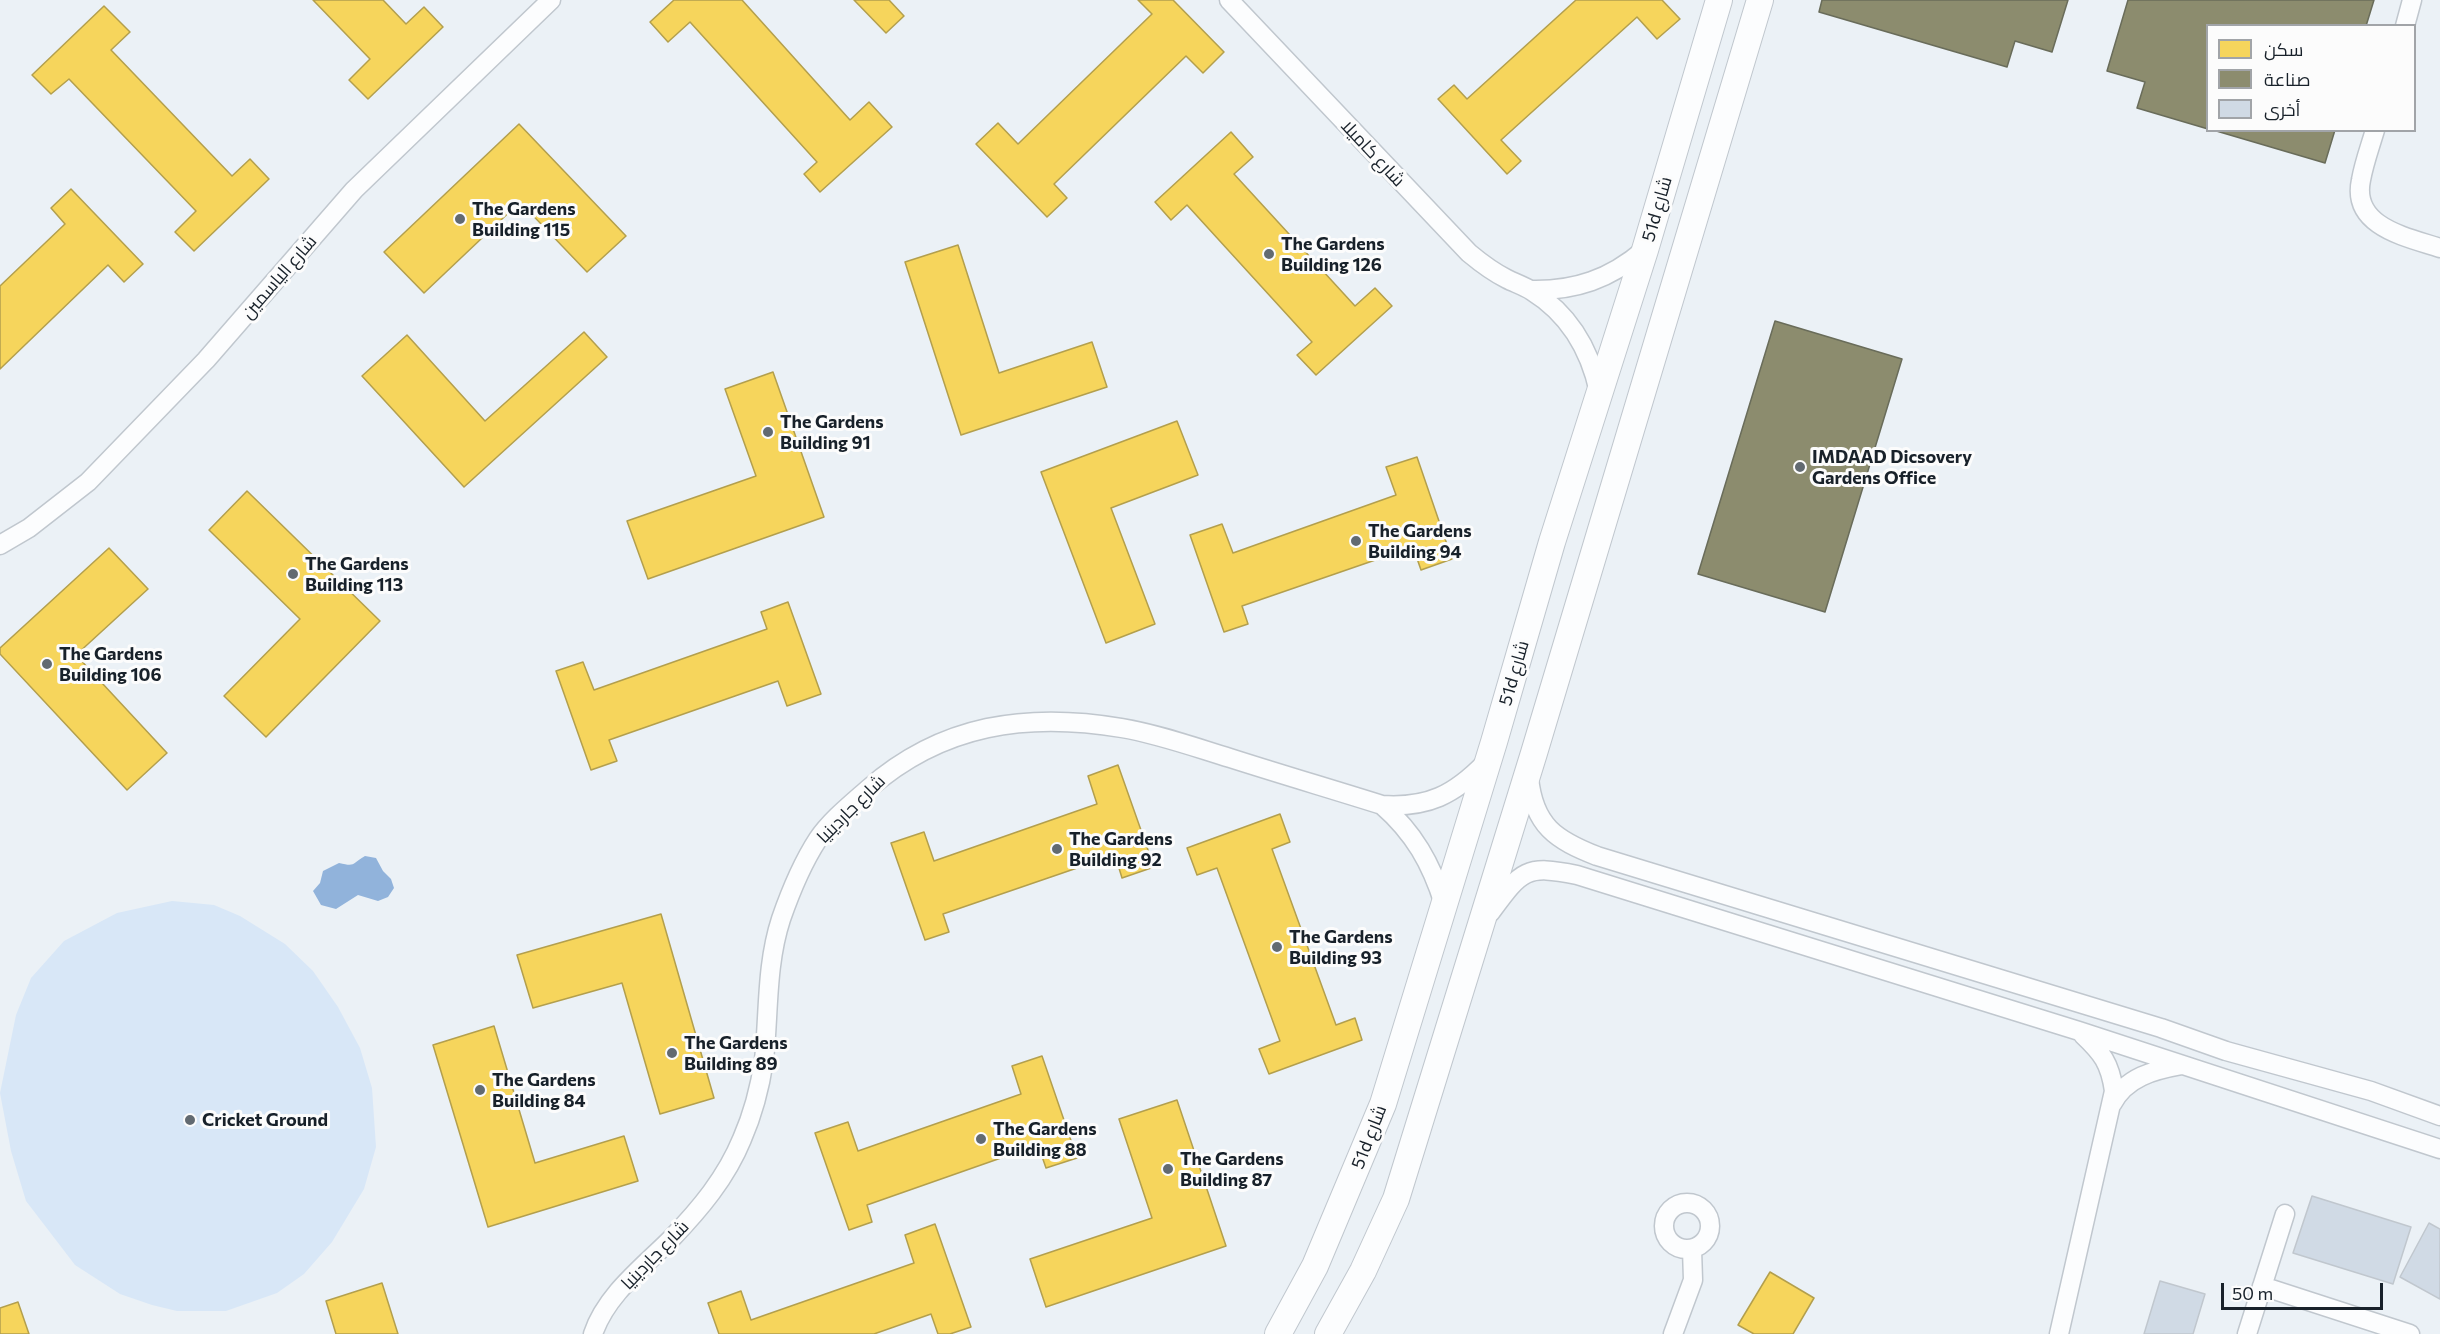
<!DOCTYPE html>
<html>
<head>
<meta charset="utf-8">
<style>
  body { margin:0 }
  #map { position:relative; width:2440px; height:1334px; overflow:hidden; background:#ebf1f6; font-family:Commissioner,Cairo,sans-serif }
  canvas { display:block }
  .legend { position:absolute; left:2206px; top:24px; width:210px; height:108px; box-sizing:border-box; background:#fcfcfc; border:2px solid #a1a4a8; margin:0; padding:8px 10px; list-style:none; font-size:18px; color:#18212a }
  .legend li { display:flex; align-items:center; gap:12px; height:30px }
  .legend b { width:30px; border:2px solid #a1a4a8 }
  .scale { position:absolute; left:2221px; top:1283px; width:162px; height:27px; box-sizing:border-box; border:3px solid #18212a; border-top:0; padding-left:8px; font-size:18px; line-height:21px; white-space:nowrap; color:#18212a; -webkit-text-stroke:4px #fcfcfc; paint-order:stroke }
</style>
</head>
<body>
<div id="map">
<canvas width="2440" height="1334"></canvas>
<ul class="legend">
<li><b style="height:16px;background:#f6d55c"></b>سكن</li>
<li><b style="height:16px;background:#8c8c6e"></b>صناعة</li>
<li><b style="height:16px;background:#d0dae5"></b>أخرى</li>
</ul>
<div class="scale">50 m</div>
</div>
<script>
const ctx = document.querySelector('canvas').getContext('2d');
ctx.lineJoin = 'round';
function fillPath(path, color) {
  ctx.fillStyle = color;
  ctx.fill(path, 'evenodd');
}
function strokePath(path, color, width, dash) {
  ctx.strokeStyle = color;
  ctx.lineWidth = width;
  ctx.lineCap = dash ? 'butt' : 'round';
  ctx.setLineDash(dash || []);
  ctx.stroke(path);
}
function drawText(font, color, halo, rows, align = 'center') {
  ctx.font = font + ' Commissioner,Cairo,sans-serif';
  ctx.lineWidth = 6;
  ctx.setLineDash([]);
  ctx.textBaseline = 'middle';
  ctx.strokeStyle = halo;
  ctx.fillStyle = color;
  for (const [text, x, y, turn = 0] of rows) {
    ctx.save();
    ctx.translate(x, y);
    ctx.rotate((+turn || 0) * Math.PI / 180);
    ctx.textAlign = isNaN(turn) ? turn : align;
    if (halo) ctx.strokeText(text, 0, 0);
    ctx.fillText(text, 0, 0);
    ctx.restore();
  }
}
const green = new Path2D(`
  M172 901 214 905 240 916 285 944 313 971 338 1007 360 1048 372 1088 376 1147 364 1189 332 1242 304 1274 277 1293 226 1311H177L152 1305 120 1294 75 1265 26 1201 11 1151 0 1093 16 1015 31 978 64 941 117 913Z`);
const water = new Path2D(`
  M365 856 376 858 383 871 391 879 394 888 388 897 378 901 358 895 336 909 321 905 313 891 320 883 323 871 339 863C356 867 351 864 365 856Z`);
const homes = new Path2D(`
  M313 0H383L406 24 424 7 443 27 368 99 349 80 370 59Z
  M674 0H742L850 120 869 102 892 127 820 192 804 174 817 162 690 22 668 42 650 22Z
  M854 0H889L904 16 886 33Z
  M1138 0H1173L1224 52 1203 73 1186 56 1054 184 1067 198 1047 217 976 144 998 123 1018 144 1152 14Z
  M1576 0H1662L1680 19 1657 39 1637 17 1501 140 1521 161 1507 174 1438 99 1454 85 1467 99Z
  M104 6 130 32 111 50 232 176 250 159 269 179 194 251 175 232 196 211 69 79 51 94 32 75Z
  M519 124 626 236 587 272 520 202 424 293 384 252Z
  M1231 132 1253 157 1234 174 1355 306 1375 288 1392 306 1316 375 1297 355 1312 342 1187 205 1171 220 1155 202Z
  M71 189 143 264 124 282 108 265 0 369V286L65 224 51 208Z
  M958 245 999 373 1092 342 1107 387 961 435 905 262Z
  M584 332 607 357 464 487 362 376 407 335 485 421Z
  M773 372 824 517 648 579 627 521 756 476 725 389Z
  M1177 421 1198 475 1111 508 1155 624 1106 643 1041 472Z
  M1417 457 1452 559 1421 570 1413 547 1242 606 1248 624 1224 632 1190 535 1222 524 1233 553 1396 495 1386 467Z
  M247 491 380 621 266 737 224 696 300 619 209 530Z
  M109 548 148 589 76 655 167 753 127 790 0 654V648Z
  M788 602 821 694 787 706 778 681 609 740 617 761 591 770 556 671 583 662 594 690 767 629 761 612Z
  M1118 765 1154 867 1122 878 1115 855 943 914 949 932 925 940 891 843 924 832 934 861 1097 804 1088 776Z
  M1280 814 1290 842 1272 849 1336 1025 1355 1018 1362 1040 1269 1074 1259 1049 1280 1041 1217 868 1197 875 1187 848Z
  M661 914 714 1098 660 1114 622 983 533 1008 517 955Z
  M494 1026 535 1163 624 1136 638 1181 488 1227 433 1045Z
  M1042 1056 1077 1158 1046 1168 1038 1145 867 1205 872 1222 849 1230 815 1133 848 1122 858 1151 1021 1094 1012 1066Z
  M1177 1100 1226 1246 1046 1307 1030 1259 1152 1218 1119 1119Z
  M935 1224 971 1327 950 1334H938L931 1314 874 1334H719L708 1303 741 1291 751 1320 914 1263 905 1235Z
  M1770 1272 1814 1298 1793 1334H1754L1738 1325Z
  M382 1283 398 1334H336L326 1301Z
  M18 1302 29 1334H0V1308Z`);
const industry = new Path2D(`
  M1822 0H2068L2052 52 2015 41 2007 67 1819 12Z
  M2128 0H2374L2366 26H2208V129L2137 108 2145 82 2107 71Z
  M2213 130H2335L2325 163Z
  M1775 321 1902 359 1825 612 1698 574Z`);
const building = new Path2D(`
  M2312 1196 2411 1227 2393 1284 2293 1253Z
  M2429 1223 2440 1229V1299L2400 1277Z
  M2160 1281 2205 1294 2193 1334H2144Z`);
const street = new Path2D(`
  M1229 0 1469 253C1481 263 1493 272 1507 279 1515 283 1524 286 1532 291 1569 314 1590 350 1599 392
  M2405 26 2412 0
  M2375 130C2370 147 2364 163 2361 180 2351 227 2407 237 2440 248
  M1531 290C1575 291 1610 279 1644 250
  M0 545 29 528 88 482 206 360 354 190 551 0
  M1529 778C1534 826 1556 840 1597 856L2161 1028 2226 1051 2371 1091 2440 1116
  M1382 805C1414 833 1431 863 1444 904
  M1490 913C1521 871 1525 864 1577 875L2079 1031 2440 1149
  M2112 1104C2126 1077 2154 1070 2182 1065
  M1664 1226a23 23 0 1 1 46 0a23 23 0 1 1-46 0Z
  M2262 1286 2410 1334
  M593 1334C606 1295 643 1267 671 1239 700 1209 726 1178 742 1139 753 1114 760 1087 764 1060 769 1013 766 965 781 919 790 893 803 862 818 839 830 821 851 804 868 789 942 724 1027 712 1122 728 1158 734 1194 747 1230 758 1280 774 1331 789 1382 805 1428 808 1454 795 1486 762
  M1673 1334 1693 1280 1692 1249
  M2059 1334 2114 1091C2110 1063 2102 1053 2083 1035
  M2247 1334 2285 1214`);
const secondary = new Path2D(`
  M1278 1334 1315 1266 1383 1104 1494 742 1552 542 1645 250 1719 0
  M1328 1334 1363 1271 1396 1199 1534 753 1760 0`);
const markers = [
  [460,219,6,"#626a71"],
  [1269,254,6,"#626a71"],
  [768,432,6,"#626a71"],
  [1800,467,6,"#626a71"],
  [1356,541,6,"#626a71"],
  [293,574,6,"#626a71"],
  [47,664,6,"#626a71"],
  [1057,849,6,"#626a71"],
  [1277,947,6,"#626a71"],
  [672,1053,6,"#626a71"],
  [480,1090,6,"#626a71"],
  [190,1120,6,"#626a71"],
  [981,1139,6,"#626a71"],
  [1168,1169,6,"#626a71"]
];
const streetNames = [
  ["شارع كاميلا",1373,153,47],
  ["51d شارع",1657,209,-74],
  ["شارع الياسمين",279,277,-49],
  ["51d شارع",1514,673,-74],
  ["شارع جاردينيا",851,809,-45],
  ["51d شارع",1369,1137,-69],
  ["شارع جاردينيا",655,1255,-46]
];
const poiNames = [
  ["The Gardens",472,209],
  ["Building 115",472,230],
  ["The Gardens",1281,244],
  ["Building 126",1281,265],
  ["The Gardens",780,422],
  ["Building 91",780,443],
  ["IMDAAD Dicsovery",1812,457],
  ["Gardens Office",1812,478],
  ["The Gardens",1368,531],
  ["Building 94",1368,552],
  ["The Gardens",305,564],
  ["Building 113",305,585],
  ["The Gardens",59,654],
  ["Building 106",59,675],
  ["The Gardens",1069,839],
  ["Building 92",1069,860],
  ["The Gardens",1289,937],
  ["Building 93",1289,958],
  ["The Gardens",684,1043],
  ["Building 89",684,1064],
  ["The Gardens",492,1080],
  ["Building 84",492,1101],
  ["Cricket Ground",202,1120],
  ["The Gardens",993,1129],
  ["Building 88",993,1150],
  ["The Gardens",1180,1159],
  ["Building 87",1180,1180]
];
fillPath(green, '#d8e7f7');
fillPath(water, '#91b3db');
fillPath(homes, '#f6d55c');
strokePath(homes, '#b39f4d', 1.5);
fillPath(industry, '#8c8c6e');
strokePath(industry, '#696c5a', 1.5);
fillPath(building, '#d0dae5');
strokePath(building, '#c0c7ce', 1.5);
strokePath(street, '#c0c7ce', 21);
strokePath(secondary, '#c0c7ce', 28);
strokePath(street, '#fcfdfe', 18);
strokePath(secondary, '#fcfdfe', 26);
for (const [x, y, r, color] of markers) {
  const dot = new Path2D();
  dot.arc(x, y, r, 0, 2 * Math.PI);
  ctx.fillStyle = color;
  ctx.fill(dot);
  strokePath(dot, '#fcfcfc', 2);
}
drawText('18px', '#18212a', '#fcfcfc', streetNames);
drawText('bold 18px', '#18212a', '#fcfcfc', poiNames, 'left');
</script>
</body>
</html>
